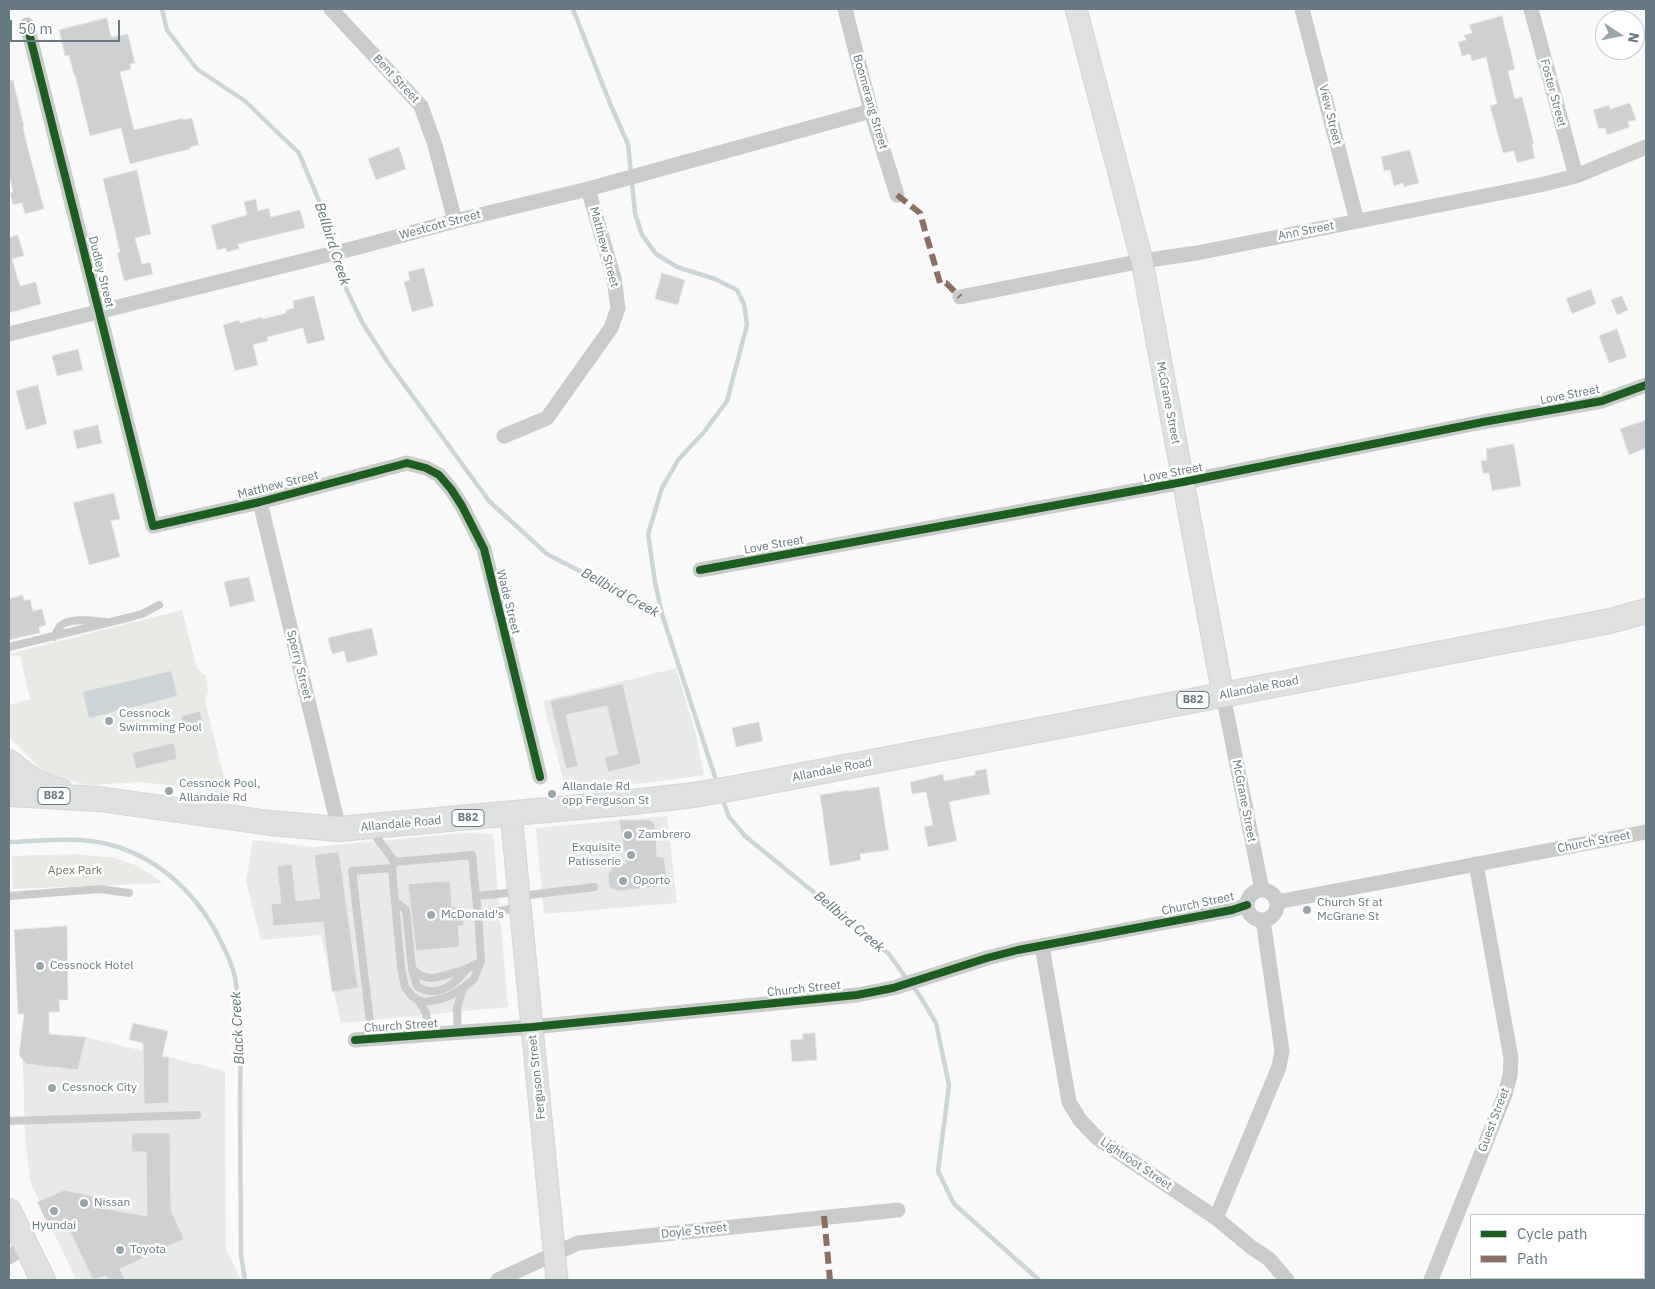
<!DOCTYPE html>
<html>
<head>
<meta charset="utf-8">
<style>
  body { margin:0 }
  #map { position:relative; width:1655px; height:1289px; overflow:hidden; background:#f9f9f9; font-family:"IBM Plex Sans",sans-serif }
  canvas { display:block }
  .frame { position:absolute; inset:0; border:10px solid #667a81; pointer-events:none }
  .legend { position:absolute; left:1470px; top:1214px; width:175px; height:65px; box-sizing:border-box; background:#fff; border:1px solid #c2cacd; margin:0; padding:6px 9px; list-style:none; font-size:15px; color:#667a81 }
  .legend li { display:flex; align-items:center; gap:10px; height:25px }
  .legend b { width:25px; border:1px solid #c2cacd }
  .north { position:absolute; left:1595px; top:10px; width:50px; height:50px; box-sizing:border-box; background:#fff; border:1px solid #c2cacd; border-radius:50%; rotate:101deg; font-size:14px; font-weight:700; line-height:20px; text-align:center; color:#667a81 }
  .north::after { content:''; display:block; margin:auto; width:18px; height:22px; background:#99a6ab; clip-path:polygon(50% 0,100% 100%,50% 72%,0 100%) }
  .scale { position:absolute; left:10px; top:20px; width:110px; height:22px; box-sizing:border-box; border:2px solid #667a81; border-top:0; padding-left:6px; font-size:15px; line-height:18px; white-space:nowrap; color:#667a81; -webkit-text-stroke:4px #fff; paint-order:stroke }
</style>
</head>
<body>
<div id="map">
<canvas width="1655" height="1289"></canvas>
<div class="frame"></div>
<ul class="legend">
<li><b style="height:6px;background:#1b5e20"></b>Cycle path</li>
<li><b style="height:6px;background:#8d6e63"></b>Path</li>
</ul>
<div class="north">N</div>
<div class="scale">50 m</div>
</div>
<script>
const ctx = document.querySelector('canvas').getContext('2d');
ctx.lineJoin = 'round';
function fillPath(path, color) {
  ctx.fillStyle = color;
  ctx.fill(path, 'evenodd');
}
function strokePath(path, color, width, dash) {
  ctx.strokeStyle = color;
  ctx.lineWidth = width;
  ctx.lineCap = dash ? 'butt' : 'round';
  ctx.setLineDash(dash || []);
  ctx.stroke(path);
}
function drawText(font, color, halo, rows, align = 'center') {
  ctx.font = font + ' "IBM Plex Sans",sans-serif';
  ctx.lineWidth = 5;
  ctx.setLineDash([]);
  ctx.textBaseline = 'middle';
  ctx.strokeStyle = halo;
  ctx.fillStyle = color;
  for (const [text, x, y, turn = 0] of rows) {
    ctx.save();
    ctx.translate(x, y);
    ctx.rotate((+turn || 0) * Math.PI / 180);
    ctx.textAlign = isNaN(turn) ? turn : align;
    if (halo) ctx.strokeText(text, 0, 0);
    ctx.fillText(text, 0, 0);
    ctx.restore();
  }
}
const built = new Path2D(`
  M676 668 696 735 704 775 662 781 583 789 565 787 543 701Z
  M667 816 677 903 544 914 536 828Z
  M465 833 493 834 508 1007 341 1023 321 935 261 940 246 881 253 840 314 847Z
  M22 1031 86 1037 225 1071 226 1249 241 1280H76L30 1181 25 1136Z`);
const green = new Path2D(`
  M182 610 197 668 206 676 208 691 205 701 230 801 205 789 140 782 88 785 50 775 39 767 9 737V705L30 699 20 655 9 657V654Z
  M76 854 115 858 138 866 163 883 13 889 12 856Z`);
const water = new Path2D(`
  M171 671 177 696 89 718 83 692Z`);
const stream = new Path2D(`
  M162 9 167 30 197 69 245 101 299 153 322 208 340 276 362 322 387 361 489 501 547 554 662 614 717 783
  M573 9 611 106 628 144 635 213 642 235 656 254 677 267 715 279 737 290 744 304 747 325 727 401 704 432 678 460 662 488 648 534 655 582 662 614
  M722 798 729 817 745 836 888 953 907 979
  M9 842C42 841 78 836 111 845 162 859 201 898 223 946 228 956 233 967 235 978 243 1020 240 1064 240 1106 240 1156 241 1205 241 1255L245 1280
  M912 985 920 996 936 1023 949 1085 938 1171 954 1204 1039 1280`);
const building = new Path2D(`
  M1502 16 1515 69 1508 71 1515 99 1522 97 1534 144H1532L1535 158 1517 163 1514 151 1503 153 1490 106 1497 104 1486 57 1472 61 1470 54 1462 56 1458 42 1466 40 1464 35 1472 33 1469 25Z
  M107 18 111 37 128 34 135 63 130 64 131 69 120 72 134 130 183 118V120L192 118 199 145 190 147V149L130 164 121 128 90 136 75 75H74L69 55 65 56 59 30Z
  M13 80 24 126H23L25 137 44 209 25 214 22 203 13 205 10 193 13 192 9 175V81Z
  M1630 103 1636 120 1628 122 1630 127 1607 135 1605 128 1599 129 1593 110 1609 105 1610 109Z
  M399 147 406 169 376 180 368 159Z
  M1410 150 1419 183 1404 187 1403 183 1394 186 1390 170 1384 171 1381 157Z
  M137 170 151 234 135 238 142 264 150 262 153 274 124 281 117 253 120 252 103 179Z
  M256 199 258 211 269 208 271 217 300 210 305 228 238 244 239 249 227 252 226 248 217 250 211 225 247 215 244 202Z
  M18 235 24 256 12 259 20 286 36 282 41 304 9 313V238Z
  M424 268 434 306 412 312 404 282 410 280 408 272Z
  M662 273 685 280 678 305 655 299Z
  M1591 289 1596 304 1572 314 1566 299Z
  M314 296 325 340 307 344 303 328 267 337 268 341 253 345 258 365 235 371 223 325 239 320 240 323 262 317 263 319 286 313V310L294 308 293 301Z
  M1622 296 1628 310 1617 315 1611 300Z
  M1617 329 1627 357 1609 363 1599 336Z
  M78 349 83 370 57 376 52 356Z
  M38 385 47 424 26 430 16 391Z
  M1646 420V448L1629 455 1620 429Z
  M98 425 102 443 77 449 73 431Z
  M1514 444 1521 486 1492 491 1489 473 1483 474 1481 461 1487 460 1486 449Z
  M114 493 120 519 111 521 120 557 89 565 73 503Z
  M249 577 255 601 230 607 224 582Z
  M23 595 24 601 30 599 33 611 42 609 46 625 39 627 40 633 9 640V599Z
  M372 628 378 655 347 663 344 651 332 654 328 638Z
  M623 684 641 764 608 772 604 757 618 754 607 706 566 715 578 766 566 769 550 701Z
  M200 711 203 723 183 727 181 716Z
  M759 722 763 741 736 747 732 728Z
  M174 743 177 759 136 769 132 753Z
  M986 769 990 794 949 802 957 841 928 847 924 827 933 825 926 792 912 794 910 782 943 774 944 781 975 775V771Z
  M879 787 889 850 860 854 861 860 830 866 820 795 849 790V791Z
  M619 820H650L655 825 657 857H664L668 886 618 891 609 887 608 875 613 865 626 864Z
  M339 852 358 988 332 992 323 922 273 926 271 903 281 904 277 866 292 864 296 901 320 898 314 855Z
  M450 881 452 907 462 906 464 925 458 926 460 947 416 951 408 884Z
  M67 926 68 1000H59L60 1012H49V1034L86 1037 78 1070 26 1064 19 1055 24 1014H18L14 930Z
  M133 1023 168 1031 162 1057H169V1103L144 1104 143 1043 129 1040Z
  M815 1033 817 1060 792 1062 790 1040 803 1039 802 1034Z
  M132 1133H170L171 1210 184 1239 120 1269 125 1280H108L106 1276 93 1280 65 1221 50 1229 37 1202 64 1190 103 1198 101 1208 147 1216 146 1152H132Z`);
const lane = new Path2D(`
  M54 637C56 634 58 629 60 626 70 617 94 621 106 622
  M9 647 131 617 142 614 159 605
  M371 830 395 862
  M518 892 476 896 472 855 395 862 392 868 401 968 405 987 412 996 418 1000 424 1002 437 1000 449 996 463 988 474 979 481 961 478 914 518 908
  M9 896 100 889 129 893
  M476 896 478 914
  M521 896 594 887
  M395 901 406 910 412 968C425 984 439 977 456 972 468 969 469 968 481 961
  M412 969 417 986C436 999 454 985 466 970
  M418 1000 426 1013 430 1035
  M458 1033 457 1008 463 988
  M372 1039 352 871 392 868
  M9 1121 197 1115`);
const street = new Path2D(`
  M331 9 421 106 435 145 455 221
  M845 9 871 111 897 195
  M1302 9 1357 221
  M1531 9 1576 176
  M27 25 153 526 260 502 407 463 426 468 439 475 451 489 462 506 484 549 540 777
  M960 297 1142 261 1197 253 1540 185 1576 176 1646 147
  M9 334 359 247 455 221 588 189 871 111
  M504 436 547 418 611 328 618 308 614 278 588 189
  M260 502 339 829
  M700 570 1183 482 1483 422 1602 401 1646 385
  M1223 695 1262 890
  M1247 905a15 15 0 1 1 30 0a15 15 0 1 1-30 0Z
  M1277 902 1646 832
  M1042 946 1069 1102 1080 1120 1097 1138 1216 1218 1251 1247 1269 1259 1287 1280
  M355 1040 532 1027 857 995 893 988 987 958 1018 950 1232 910 1247 905
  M1216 1218 1279 1067 1282 1051 1263 920
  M9 1257 25 1247
  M498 1280 578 1243 898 1210
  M1431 1280 1504 1097 1510 1076 1511 1058 1476 864`);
const secondary = new Path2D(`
  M1076 9 1142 261 1223 695
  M511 814 557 1280`);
const primary = new Path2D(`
  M9 762C24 775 42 787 61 791
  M9 794 99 799 270 823 339 829 624 803 694 795 740 787 1610 621 1646 611
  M9 1211 43 1280`);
const quiet = new Path2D(`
  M897 195 920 213 940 283H946L960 297
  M824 1216 830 1280`);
const cycleway = new Path2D(`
  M27 25 153 526 260 502 407 463 426 468 439 475 451 489 462 506 484 549 540 777
  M700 570 1183 482 1483 422 1602 401 1646 385
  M355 1040 532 1027 857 995 893 988 987 958 1018 950 1232 910 1247 905`);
const markers = [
  [109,721,5,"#99a6ab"],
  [169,791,5,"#99a6ab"],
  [552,794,5,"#99a6ab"],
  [628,835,5,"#99a6ab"],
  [631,855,5,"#99a6ab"],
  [623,881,5,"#99a6ab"],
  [1307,910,5,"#99a6ab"],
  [431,915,5,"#99a6ab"],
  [40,966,5,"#99a6ab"],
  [52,1088,5,"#99a6ab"],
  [84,1203,5,"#99a6ab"],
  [54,1211,5,"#99a6ab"],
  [120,1250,5,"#99a6ab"]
];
const shields = [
  [1193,700,32],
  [54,796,32],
  [468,818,32]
];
const shieldNames = [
  ["B82",1193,700],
  ["B82",54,796],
  ["B82",468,818]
];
const streetNames = [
  ["Bent Street",396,79,47],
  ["Foster Street",1553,93,75],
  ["Boomerang Street",870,102,74],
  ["View Street",1330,115,76],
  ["Westcott Street",440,225,-15],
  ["Ann Street",1306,231,-11],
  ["Matthew Street",604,247,75],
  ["Dudley Street",101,272,76],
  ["Love Street",1570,395,-11],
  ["McGrane Street",1168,403,79],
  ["Love Street",1173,473,-11],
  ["Matthew Street",278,485,-14],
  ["Love Street",774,545,-10],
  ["Wade Street",508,602,76],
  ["Sperry Street",299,665,76],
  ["Allandale Road",1259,688,-11],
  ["Allandale Road",832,770,-11],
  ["McGrane Street",1244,801,79],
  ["Allandale Road",401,824,-5],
  ["Church Street",1594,842,-11],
  ["Church Street",1198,904,-12],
  ["Church Street",804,989,-6],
  ["Church Street",401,1026,-4],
  ["Ferguson Street",537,1077,-96],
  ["Guest Street",1494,1120,-69],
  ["Lightfoot Street",1136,1164,34],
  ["Doyle Street",694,1231,-6]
];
const poiNames = [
  ["Cessnock",119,714],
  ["Swimming Pool",119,728],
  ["Cessnock Pool,",179,784],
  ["Allandale Rd",179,798],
  ["Allandale Rd",562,787],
  ["opp Ferguson St",562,801],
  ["Zambrero",638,835],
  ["Exquisite",621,848,"right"],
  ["Patisserie",621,862,"right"],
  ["Oporto",633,881],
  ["Church St at",1317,903],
  ["McGrane St",1317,917],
  ["McDonald's",441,915],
  ["Cessnock Hotel",50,966],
  ["Cessnock City",62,1088],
  ["Nissan",94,1203],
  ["Hyundai",54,1226,"center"],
  ["Toyota",130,1250]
];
const parkNames = [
  ["Apex Park",75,871]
];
const waterNames = [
  ["Bellbird Creek",332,244,72],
  ["Bellbird Creek",620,593,29],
  ["Bellbird Creek",849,922,40],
  ["Black Creek",238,1028,-93]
];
fillPath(built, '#e8e9e9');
fillPath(green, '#e8eae6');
fillPath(water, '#ccd5d7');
strokePath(stream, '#ccd5d7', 4.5);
fillPath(building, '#ced0d1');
strokePath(building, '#e8e8e8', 1);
strokePath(secondary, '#d4d5d6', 23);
strokePath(primary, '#d4d5d6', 26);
strokePath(lane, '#cacccc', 8);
strokePath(street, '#cacccc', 15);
strokePath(secondary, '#dfe0e0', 21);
strokePath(primary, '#dfe0e0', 24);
strokePath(quiet, '#8d6e63', 6, [12, 6]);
strokePath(cycleway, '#1b5e20', 8);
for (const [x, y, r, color] of markers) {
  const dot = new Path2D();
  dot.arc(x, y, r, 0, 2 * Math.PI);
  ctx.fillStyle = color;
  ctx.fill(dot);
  strokePath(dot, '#fff', 2);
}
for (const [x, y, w] of shields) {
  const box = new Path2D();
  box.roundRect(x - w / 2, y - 8.5, w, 17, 4);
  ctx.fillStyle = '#fff';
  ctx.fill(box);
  strokePath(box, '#667a81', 1);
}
drawText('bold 11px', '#667a81', null, shieldNames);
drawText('12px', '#667a81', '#fff', streetNames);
drawText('12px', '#667a81', '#fff', poiNames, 'left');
drawText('12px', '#6c7965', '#fff', parkNames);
drawText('italic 14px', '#61777a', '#fff', waterNames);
</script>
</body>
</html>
